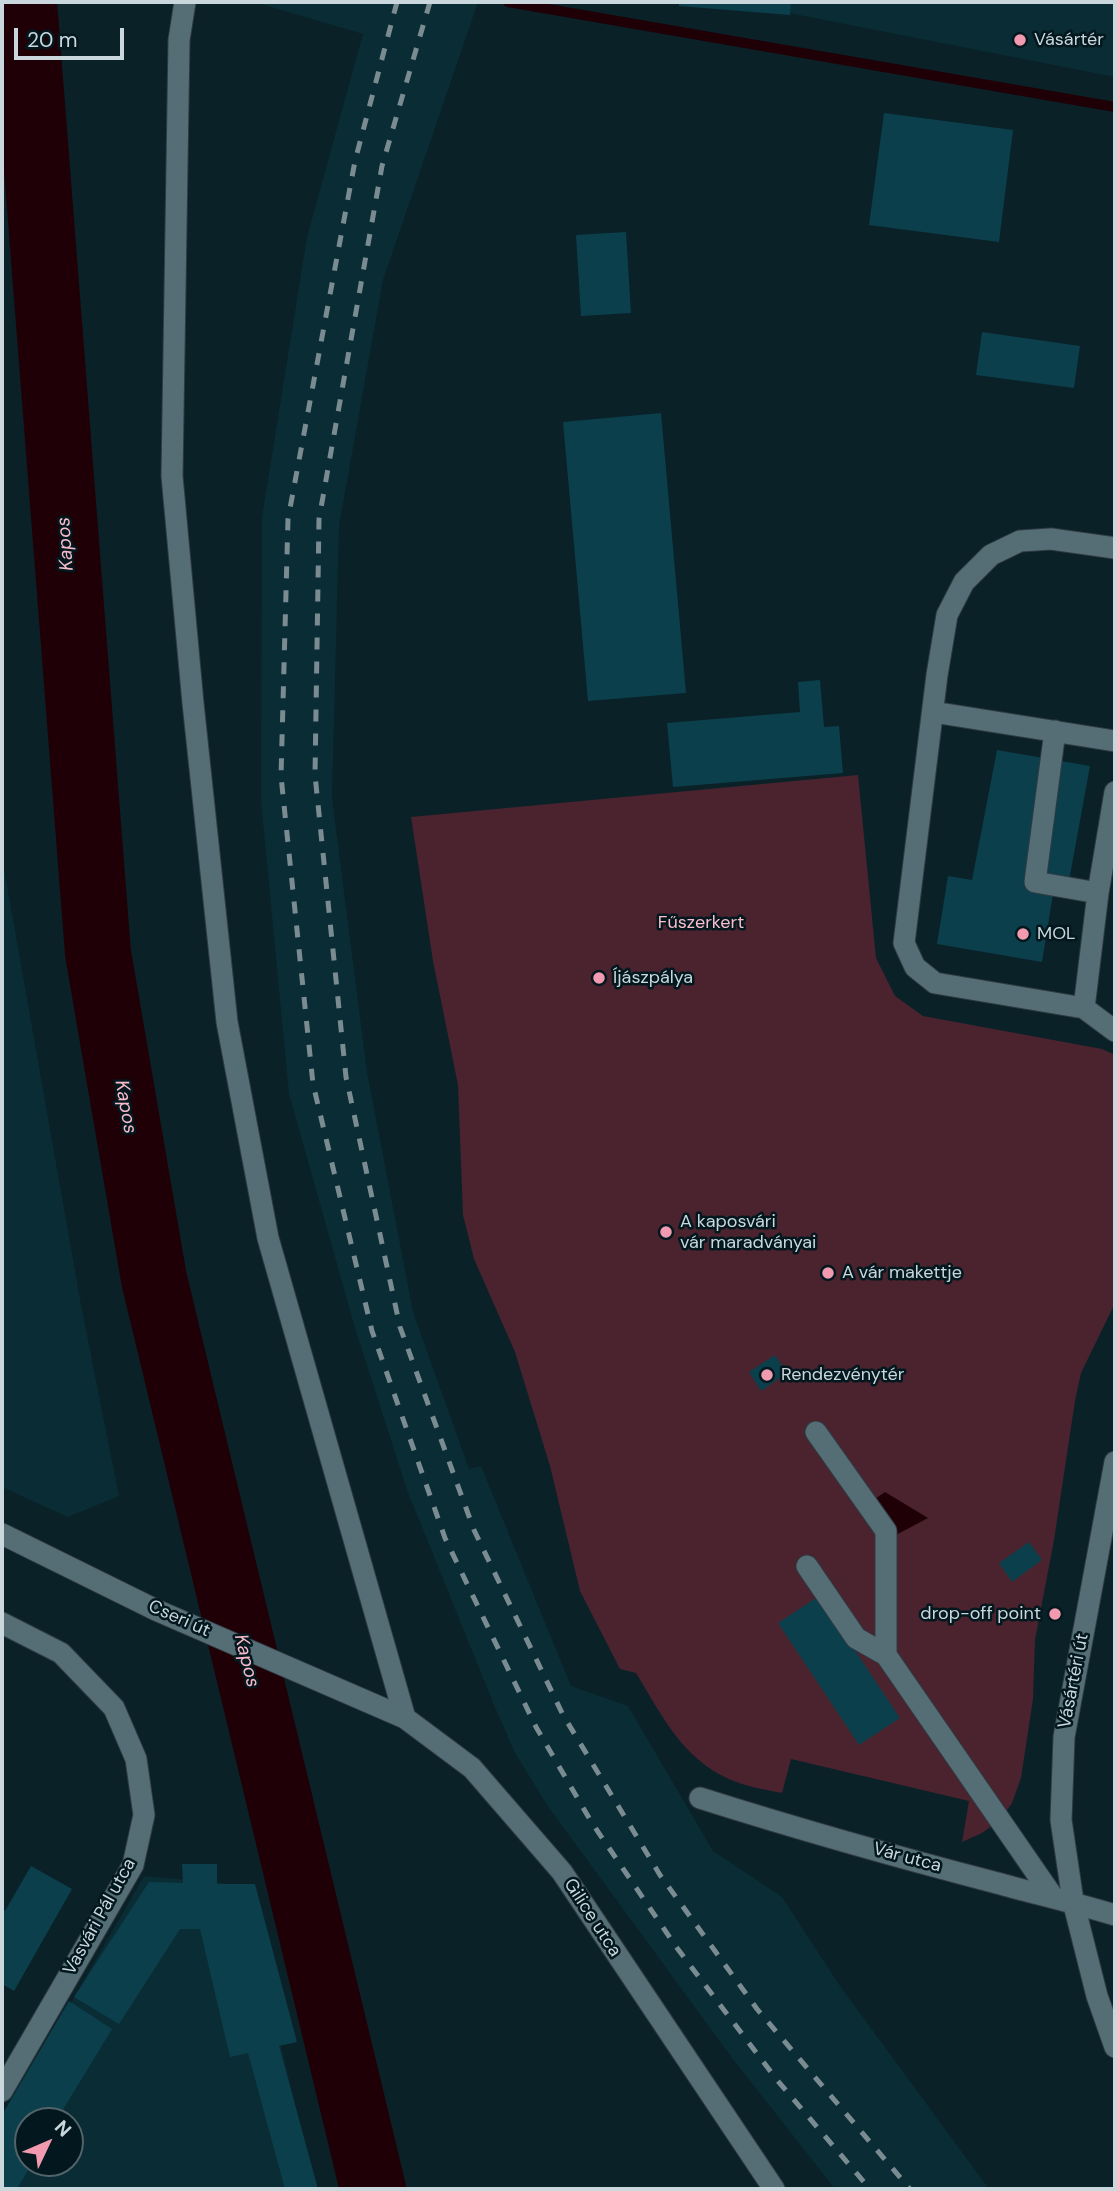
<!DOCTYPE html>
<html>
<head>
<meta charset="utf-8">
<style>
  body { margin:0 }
  #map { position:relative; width:1117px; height:2191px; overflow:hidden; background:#0a2128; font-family:"DM Sans",sans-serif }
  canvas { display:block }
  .frame { position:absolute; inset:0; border:4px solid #cad7dc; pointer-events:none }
  .north { position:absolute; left:14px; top:2107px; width:70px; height:70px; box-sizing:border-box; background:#02181e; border:2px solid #52646a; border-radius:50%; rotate:46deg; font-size:19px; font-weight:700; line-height:28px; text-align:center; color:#cad7dc }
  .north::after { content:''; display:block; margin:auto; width:24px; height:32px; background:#f29aaf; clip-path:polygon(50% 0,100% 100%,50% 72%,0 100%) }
  .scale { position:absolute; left:14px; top:28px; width:110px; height:32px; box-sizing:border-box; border:4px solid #cad7dc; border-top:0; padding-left:9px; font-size:21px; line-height:24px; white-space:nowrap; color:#cad7dc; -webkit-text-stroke:5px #02181e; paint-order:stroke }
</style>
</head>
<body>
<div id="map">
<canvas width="1117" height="2191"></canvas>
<div class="frame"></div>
<div class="north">N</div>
<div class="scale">20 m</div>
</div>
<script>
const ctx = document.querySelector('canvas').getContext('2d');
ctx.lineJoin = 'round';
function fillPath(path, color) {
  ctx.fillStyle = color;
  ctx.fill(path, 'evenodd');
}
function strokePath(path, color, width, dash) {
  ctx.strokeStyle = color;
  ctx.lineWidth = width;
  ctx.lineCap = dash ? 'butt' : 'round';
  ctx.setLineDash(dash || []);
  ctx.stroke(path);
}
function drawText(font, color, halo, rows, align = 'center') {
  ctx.font = font + ' "DM Sans",sans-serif';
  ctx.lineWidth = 5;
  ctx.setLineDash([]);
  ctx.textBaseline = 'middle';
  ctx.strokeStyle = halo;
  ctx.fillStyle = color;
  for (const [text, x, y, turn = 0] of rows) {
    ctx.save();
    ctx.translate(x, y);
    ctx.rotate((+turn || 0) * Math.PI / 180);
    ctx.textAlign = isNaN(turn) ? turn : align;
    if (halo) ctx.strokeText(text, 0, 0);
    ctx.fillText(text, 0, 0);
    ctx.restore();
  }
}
const built = new Path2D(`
  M261 2H478L383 280 339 526 332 798 367 1072 413 1312 469 1469 481 1466 571 1686 628 1706 713 1851 782 1897 840 1986 989 2189H835L732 2058 547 1805 515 1753 494 1705 407 1490 355 1328 289 1094 261 800 262 517 307 237 363 34 261 4Z
  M733 2H1115V77Z
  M2 857 81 1305 119 1496 68 1517 2 1487Z
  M144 1876 241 1885 316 2189H2V2123ZM28 2121H70V2163H28Z`);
const green = new Path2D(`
  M858 775 876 958 895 996 923 1016 1102 1049 1115 1055V1303L1081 1373 1075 1401 1054 1540 1035 1640 1033 1699 1021 1778 1012 1803 1000 1820 982 1833 962 1842 969 1801 791 1759 782 1793C768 1790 753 1788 739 1783 685 1764 664 1719 636 1673L620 1669 580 1591 550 1466 515 1352 474 1259 463 1215 458 1085 433 961 411 817Z`);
const water = new Path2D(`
  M885 1492 928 1518 896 1535 872 1501Z`);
const stream = new Path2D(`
  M508 2 1115 107`);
const river = new Path2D(`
  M24 2 98 953 154 1279 373 2189`);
const building = new Path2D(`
  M679 2H791L790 15 679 6Z
  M884 113 1013 130 999 242 869 225Z
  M626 232 631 313 581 316 576 235Z
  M982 332 1080 346 1074 388 976 375Z
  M661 413 686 693 588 701 563 422Z
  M820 680 824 727 839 726 843 773 673 787 667 723 800 712 798 682Z
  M997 750 1090 766 1069 881 1053 894 1042 962 937 944 948 876 972 880Z
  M775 1355 787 1373 761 1391 749 1372Z
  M1029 1542 1042 1560 1012 1582 999 1563Z
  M819 1596 900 1718 859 1745 778 1623Z
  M182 1864H217V1884H255L297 2042 279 2046 318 2189H285L248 2053 230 2057 200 1929H180L119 2024 74 1997 149 1882 183 1883Z
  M31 1866 72 1889 14 1991 2 1984V1909L5 1911Z
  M69 2001 112 2029 56 2121H28V2163H32L17 2189H2V2115Z`);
const minor = new Path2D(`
  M185 2 179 40 172 476 193 703 227 1022 268 1238 405 1718
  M1115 548 1051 539 1020 541 991 555 964 582 947 615 937 675 904 943 915 967 935 983 1084 1008 1115 1031
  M933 712 1115 741
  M1055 731 1035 882 1098 893
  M1084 1008 1098 893 1115 792
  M816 1432 886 1531V1655L1053 1897
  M1115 1462 1064 1737 1061 1820 1073 1901 1097 1996 1115 2047
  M2 1534 156 1610 405 1718 472 1768 562 1872 774 2189
  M807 1566 856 1638 886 1655
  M2 1623 61 1653 114 1708 136 1759 144 1815 133 1865 2 2091
  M700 1798C798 1829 897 1857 997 1883 1037 1894 1076 1903 1115 1915`);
const rail = new Path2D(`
  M397 2 355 161 288 519 281 776 313 1084 372 1331 445 1538 536 1727 592 1823 677 1948 777 2080 870 2189
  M430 2 382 166 319 519 315 775 346 1077 400 1327 474 1530 563 1715 660 1875 757 2009 910 2189`);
const markers = [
  [1020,40,7,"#f29aaf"],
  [1023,934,7,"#f29aaf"],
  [599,978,7,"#f29aaf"],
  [666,1232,7,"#f29aaf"],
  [828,1273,7,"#f29aaf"],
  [767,1375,7,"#f29aaf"],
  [1055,1614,7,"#f29aaf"]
];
const poiNames = [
  ["Vásártér",1034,40],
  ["MOL",1037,934],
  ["Íjászpálya",613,978],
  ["A kaposvári",680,1222],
  ["vár maradványai",680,1243],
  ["A vár makettje",842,1273],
  ["Rendezvénytér",781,1375],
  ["drop-off point",1041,1614,"right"]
];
const parkNames = [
  ["Fűszerkert",701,923]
];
const streetNames = [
  ["Cseri út",179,1619,24],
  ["Vásártéri út",1074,1681,-79],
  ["Vár utca",907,1858,15],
  ["Vasvári Pál utca",100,1917,-61],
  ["Gilice utca",592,1918,57]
];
const waterNames = [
  ["Kapos",66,544,-94],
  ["Kapos",125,1107,80],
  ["Kapos",246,1661,76]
];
fillPath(built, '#0a2c34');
fillPath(green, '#4a232e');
fillPath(water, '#200007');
strokePath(stream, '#200007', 10);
strokePath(river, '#200007', 66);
fillPath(building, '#0c3f4c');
strokePath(minor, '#303b42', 23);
strokePath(minor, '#556e76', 21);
strokePath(rail, '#7a8b91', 5, [12, 12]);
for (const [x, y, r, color] of markers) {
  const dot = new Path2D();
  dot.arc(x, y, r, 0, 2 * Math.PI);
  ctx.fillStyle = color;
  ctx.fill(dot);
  strokePath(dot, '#02181e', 2.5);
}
drawText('18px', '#cad7dc', '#02181e', poiNames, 'left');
drawText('18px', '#fcbecb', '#02181e', parkNames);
drawText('18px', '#cad7dc', '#02181e', streetNames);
drawText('italic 19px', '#f8bac8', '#02181e', waterNames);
</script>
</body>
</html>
